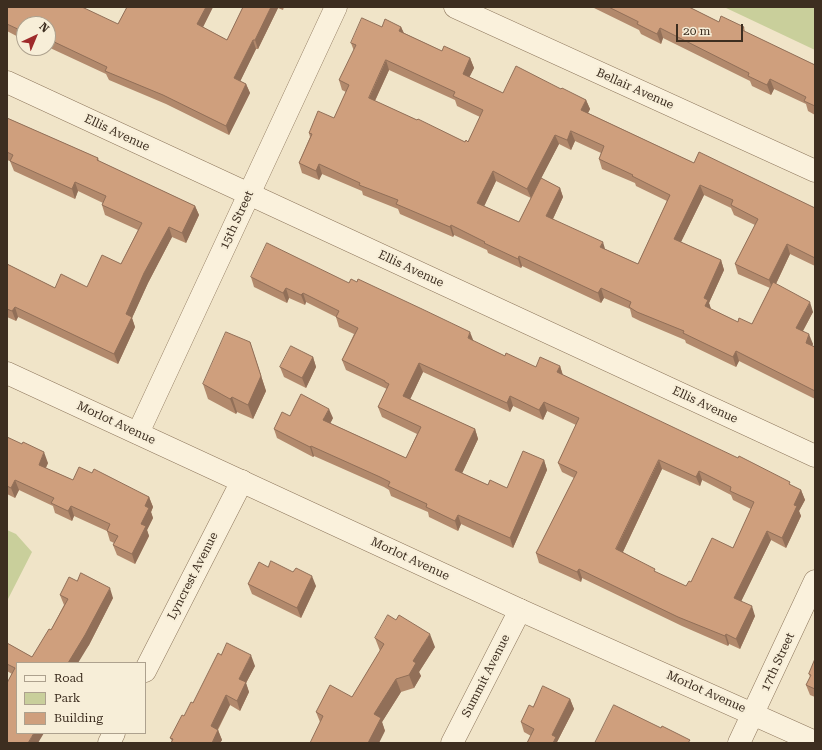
<!DOCTYPE html>
<html>
<head>
<meta charset="utf-8">
<style>
  body { margin:0 }
  #map { position:relative; width:822px; height:750px; overflow:hidden; background:#f0e4c8; font-family:"Roboto Serif",serif }
  canvas { display:block }
  .frame { position:absolute; inset:0; border:8px solid #3d2e20; pointer-events:none }
  .legend { position:absolute; left:16px; top:662px; width:130px; height:72px; box-sizing:border-box; background:#f7eed8; border:1px solid #ada18e; margin:0; padding:5px 7px; list-style:none; font-size:12px; color:#3d2e20 }
  .legend li { display:flex; align-items:center; gap:8px; height:20px }
  .legend b { width:20px; border:1px solid #ada18e }
  .north { position:absolute; left:16px; top:16px; width:40px; height:40px; box-sizing:border-box; background:#f7eed8; border:1px solid #ada18e; border-radius:50%; rotate:44deg; font-size:11px; font-weight:700; line-height:16px; text-align:center; color:#3d2e20 }
  .north::after { content:''; display:block; margin:auto; width:14px; height:18px; background:#9e2a2b; clip-path:polygon(50% 0,100% 100%,50% 72%,0 100%) }
  .scale { position:absolute; left:676px; top:24px; width:67px; height:18px; box-sizing:border-box; border:2px solid #3d2e20; border-top:0; padding-left:5px; font-size:12px; line-height:14px; white-space:nowrap; color:#3d2e20; -webkit-text-stroke:3px #f7eed8; paint-order:stroke }
</style>
</head>
<body>
<div id="map">
<canvas width="822" height="750"></canvas>
<div class="frame"></div>
<ul class="legend">
<li><b style="height:5px;background:#faf1dc"></b>Road</li>
<li><b style="height:11px;background:#c9cf9b"></b>Park</li>
<li><b style="height:11px;background:#cf9f7d"></b>Building</li>
</ul>
<div class="north">N</div>
<div class="scale">20 m</div>
</div>
<script>
const ctx = document.querySelector('canvas').getContext('2d');
ctx.lineJoin = 'round';
function fillPath(path, color) {
  ctx.fillStyle = color;
  ctx.fill(path, 'evenodd');
}
function strokePath(path, color, width, dash) {
  ctx.strokeStyle = color;
  ctx.lineWidth = width;
  ctx.lineCap = dash ? 'butt' : 'round';
  ctx.setLineDash(dash || []);
  ctx.stroke(path);
}
function drawText(font, color, halo, rows, align = 'center') {
  ctx.font = font + ' "Roboto Serif",serif';
  ctx.lineWidth = 4;
  ctx.setLineDash([]);
  ctx.textBaseline = 'middle';
  ctx.strokeStyle = halo;
  ctx.fillStyle = color;
  for (const [text, x, y, turn = 0] of rows) {
    ctx.save();
    ctx.translate(x, y);
    ctx.rotate((+turn || 0) * Math.PI / 180);
    ctx.textAlign = isNaN(turn) ? turn : align;
    if (halo) ctx.strokeText(text, 0, 0);
    ctx.fillText(text, 0, 0);
    ctx.restore();
  }
}
const green = new Path2D(`
  M724 7H815V50Z
  M7 530 16 534 32 552 7 601Z`);
const minor = new Path2D(`
  M455 7 815 171
  M7 82 815 456
  M138 433 336 7
  M145 671 242 481
  M109 743 114 733
  M452 743 520 610
  M739 743 815 581`);
const tertiary = new Path2D(`
  M7 373 520 610 815 742`);
const wall = new Path2D(`
  M7 7 118 24 127 7H213L203 27 227 40 243 7H284L283 10 278 8 258 49H256L240 81 246 84 250 93 229 135 166 104 109 80 106 74 48 47V24H24V40L7 31Z
  M592 7H689L719 22 744 27 745 32 815 65V115L808 111 806 104 774 89 771 95 752 86 750 81 663 38 661 44 641 34 639 30Z
  M382 27H401L404 33 442 51 470 58 474 68 469 77 503 93 561 89 586 100 590 109 588 113 694 163 815 208V266L790 254 776 284 813 312 803 331 813 344 812 346 815 347V399L739 361 736 367 686 343 685 340 640 321 632 317 630 309 604 298 601 303 522 266 521 268 488 253 487 250 454 235 453 237 400 214 398 209 363 195 362 191 322 174 319 180 302 173 299 163 310 137 309 133 334 118 346 92 342 90 339 80 354 51 351 43ZM389 70 455 100 457 106 480 117 468 142H465L375 101ZM575 141 601 153 599 159 602 169 635 183 636 186 667 201 638 264 605 249 553 219 563 197 560 188 541 178 559 144 571 150ZM496 181 531 198 519 222 484 206ZM704 195 731 208 734 215 755 225 735 264 738 274 770 288 752 324 738 322 711 309 709 303 724 270 721 260 681 242Z
  M7 118 98 158 99 161 195 206 199 215 186 243 172 237 148 283 132 318 135 327 118 364 18 317 16 321 7 317V264L55 288 87 287 121 264 138 230 105 215 102 205 103 203 78 191 75 199 14 171 10 161 7 160Z
  M251 277 349 283 473 341 505 356 536 367 560 366 563 375 801 490 805 500 799 511 801 516 786 548 771 540 741 601 755 616 740 649 729 644 728 646 682 626 582 578 581 582 539 563 536 553 574 478 562 472 558 463 576 425 547 411 543 420 513 406 510 412 423 372 410 399 475 429 478 439 462 473 488 485 507 488 544 460 547 470 513 548 461 524 458 531 429 517 428 512 391 496 389 490 384 487 314 456 313 457 277 438 274 429 290 416 333 418 330 423 406 458 417 434 382 417 378 407 387 389 346 370 342 360 354 334 339 327 336 317 306 302 305 305 289 298 287 303 254 287ZM662 469 700 486 702 480 731 495 733 500 751 509 733 548 686 586 657 573 623 552Z
  M255 357 266 391 253 419 237 412 236 414 208 399 203 384Z
  M313 357 316 367 306 388 284 377 280 367Z
  M7 437 48 463 46 468 73 480 92 473 149 497 153 507 151 512 153 518 147 530 149 536 135 564 117 555 113 545 114 543 110 541 107 531 74 516 72 521 55 513 53 506 19 490 15 498 7 494Z
  M268 567 316 586 301 618 252 594 248 584Z
  M77 581 113 598 89 645 17 733 12 674 7 671V643L32 657 51 630 64 605 60 595Z
  M375 638 435 647 419 672 421 676 414 688 401 692 382 722 385 731 320 722 316 712 352 697 380 651Z
  M221 655 255 666 246 683 249 692 240 711 230 705 218 730 222 740 220 743H171L172 741 170 738 193 703Z
  M815 659V697L810 695 806 685 810 677 809 674Z
  M570 699 574 709 557 742 558 743H527L531 736 524 732 521 722 533 707Z`);
const shadedWall = new Path2D(`
  M206 7H213L200 33 197 24Z
  M271 7H278V8L258 49 255 40Z
  M401 27 405 36 399 31Z
  M660 28 663 38 661 44 657 34Z
  M253 40 256 49 237 88 234 78Z
  M470 58 474 68 466 84 463 74Z
  M386 60 389 70 372 107 369 98Z
  M770 79 774 89 771 95 767 85Z
  M246 84 250 93 229 135 226 126Z
  M586 100 590 109 585 119 581 110Z
  M571 131 575 141 571 150 567 140Z
  M555 135 559 144 531 198 527 189Z
  M319 164 322 174 319 180 316 171Z
  M493 171 496 181 481 213 477 203Z
  M75 182 78 191 75 199 72 189Z
  M700 185 704 195 678 248 674 239Z
  M560 188 563 197 550 225 546 216Z
  M195 206 199 215 186 243 182 233Z
  M451 225 454 235 453 237 450 227Z
  M169 227 172 237 148 283 132 318 135 327 118 364 114 354 126 314 144 273Z
  M603 242 606 252 600 247Z
  M787 244 790 254 773 290 769 280Z
  M519 256 522 266 521 268 518 259Z
  M721 260 724 270 709 303 711 309 705 306 704 298Z
  M286 288 289 298 287 303 283 293Z
  M601 288 604 298 601 303 598 293Z
  M303 293 306 302 305 305 301 295Z
  M810 302 813 312 799 338 796 328Z
  M15 307 18 317 16 321 12 311Z
  M470 332 474 342 468 338Z
  M809 334 813 344 809 353 806 343Z
  M250 342 266 391 253 419 248 405Z
  M736 351 739 361 736 367 733 357Z
  M313 357 316 367 306 388 302 378Z
  M419 363 423 372 407 406 403 396Z
  M560 366 563 376 557 372Z
  M510 396 513 406 510 412 507 403Z
  M232 397 237 412 236 414 230 399Z
  M544 402 547 411 543 420 539 410Z
  M329 409 333 418 327 430 323 420Z
  M475 429 478 439 459 480 455 470Z
  M311 446 314 456 313 457 310 447Z
  M44 452 48 463 42 475 39 465Z
  M544 460 547 470 513 548 510 538Z
  M659 460 662 469 620 558 616 549Z
  M699 471 702 480 700 486 696 477Z
  M15 480 19 490 15 498 11 488Z
  M801 490 805 500 799 511 801 516 786 548 782 538 794 505Z
  M149 497 153 507 151 512 153 518 147 530 149 536 135 564 132 554 145 506Z
  M71 506 74 516 72 521 68 511Z
  M458 515 461 524 458 531 455 521Z
  M767 531 771 540 738 608 734 598Z
  M579 569 582 578 581 582 577 572Z
  M312 576 316 586 301 618 297 608Z
  M110 588 113 598 89 645 78 663H68Z
  M752 606 755 616 740 649 736 639Z
  M430 634 435 647 419 672 421 676 414 688 409 675 413 661Z
  M726 634 729 644 728 646 725 636Z
  M251 655 255 666 246 683 249 692 240 711 237 701 239 679Z
  M396 679 401 692 382 722 385 731 379 743H368L374 714Z
  M226 695 230 705 214 736 211 726Z
  M570 699 574 709 557 742 558 743H553L552 735Z
  M218 730 222 740 220 743H212Z
  M34 733H44L38 743H28Z`);
const building = new Path2D(`
  M7 7H82L118 24 127 7H206L197 24 227 40 243 7H271L255 40H253L234 78 246 84 226 126 163 95 105 71 107 67 48 39V24H24V32L7 24Z
  M609 7H689L719 22 721 16 744 27 742 30 815 65V106L804 101 806 97 770 79 767 85 748 76 749 73 660 28 657 34 637 24 638 22Z
  M362 18 382 27 385 19 401 27 399 31 442 51 444 46 470 58 463 74 503 93 516 66 561 89 562 88 586 100 581 110 694 163 699 152 815 208V258L787 244 769 280 735 264 758 219 731 205 733 200 700 185 674 239 721 260 704 298 708 300 705 306 738 322 739 318 752 324 773 282 810 302 796 328 809 334 806 343 815 347V391L736 351 733 357 683 333 684 331 637 312 629 307 631 302 601 288 598 293 519 256 518 259 484 243 485 242 451 225 450 227 396 204 398 200 359 185 360 183 319 164 316 171 299 163 312 134 309 133 318 111 334 118 349 85 339 80 356 45 351 43ZM386 60 455 92 453 96 483 110 468 142 466 140 465 142 418 119 417 120 369 98ZM571 131 604 146 599 159 633 175 632 176 670 195 638 264 600 247 603 242 546 216 560 188 541 178 519 222 477 203 493 171 527 189 555 135 567 140Z
  M7 118 98 158 97 160 195 206 182 233 169 227 144 273 126 314 132 317 114 354 15 307 12 311 7 309V264L55 288 61 274 87 287 102 255 121 264 142 223 102 205 106 196 75 182 72 189 10 161 13 155 7 152Z
  M267 243 349 283 351 279 357 282 358 279 422 309 470 332 468 338 505 356 506 353 536 367 540 357 560 366 557 372 738 458 739 456 790 482 789 484 801 490 794 505 797 506 782 538 767 531 734 598 752 606 736 639 726 634 725 636 678 617 579 569 577 572 536 553 577 472 558 463 579 418 544 402 539 410 510 396 507 403 419 363 403 396 475 429 455 470 488 485 490 480 507 488 523 451 544 460 510 538 458 515 455 521 426 507 427 504 388 486 390 482 380 477 311 446 310 447 274 429 282 412 290 416 301 394 329 409 323 420 406 458 421 427 378 407 389 384 385 382V381L342 360 358 328 336 317 339 311 303 293 301 295 286 288 283 293 251 277ZM659 460 696 477 699 471 731 487 730 491 754 502 733 548 712 538 691 582 689 581 686 586 654 571 655 569 616 549Z
  M226 332 250 342 261 376 248 405 232 397 230 399 203 384Z
  M291 346 313 357 302 378 280 367Z
  M7 437 22 444 23 442 44 452 39 465 73 480 79 467 92 473 94 469 149 497 145 506 149 508 141 524 146 526 132 554 113 545 118 536 107 531 110 524 71 506 68 511 51 503 54 498 15 480 11 488 7 486Z
  M271 561 293 572 296 568 312 576 297 608 248 584 259 562 268 567Z
  M81 573 110 588 85 635 68 663H17V733H34L28 743H7V683L15 668 7 664V643L32 657 49 629 51 630 68 599 60 595 69 577 77 581Z
  M388 615 396 620 399 615 430 634 413 661 416 663 409 675 396 679 374 714 381 718 368 743H310L323 716 316 712 330 685 352 697 384 644 375 638Z
  M227 643 251 655 239 679 246 682 237 701 226 695 211 726 218 730 212 743H171L173 739 170 738 182 715 184 716 191 702 193 703 218 653 221 655Z
  M815 659V689L806 685 811 675 809 674Z
  M543 686 570 699 552 735 556 737 553 743H527L534 729 521 722 529 705 533 707Z
  M614 705 661 728 662 726 690 740 688 743H595Z`);
const streetNames = [
  ["Bellair Avenue",635,89,24],
  ["Ellis Avenue",117,133,25],
  ["15th Street",237,220,-65],
  ["Ellis Avenue",411,269,25],
  ["Ellis Avenue",705,405,25],
  ["Morlot Avenue",116,423,25],
  ["Morlot Avenue",410,559,25],
  ["Lyncrest Avenue",193,576,-63],
  ["17th Street",778,662,-65],
  ["Summit Avenue",486,676,-63],
  ["Morlot Avenue",706,692,24]
];
fillPath(green, '#c9cf9b');
strokePath(minor, '#8d765c', 23);
strokePath(tertiary, '#8d765c', 23);
strokePath(minor, '#faf1dc', 22);
strokePath(tertiary, '#faf1dc', 22);
fillPath(wall, '#b2896c');
fillPath(shadedWall, '#916f58');
fillPath(building, '#cf9f7d');
strokePath(building, '#916f58', 1);
drawText('12px', '#3d2e20', '#f7eed8', streetNames);
</script>
</body>
</html>
